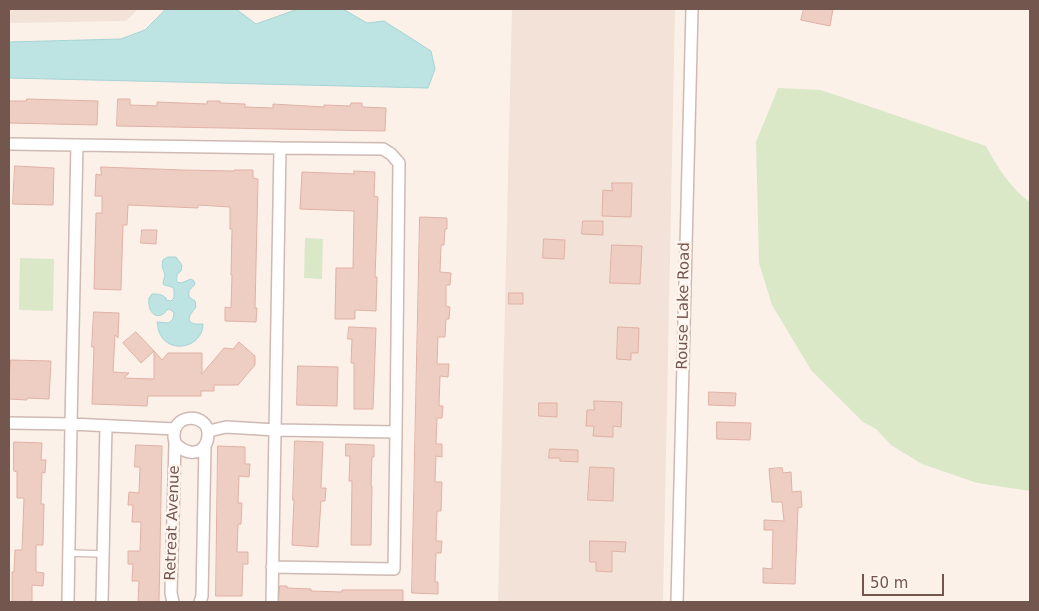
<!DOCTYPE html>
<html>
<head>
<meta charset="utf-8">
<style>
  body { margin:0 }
  #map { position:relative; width:1039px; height:611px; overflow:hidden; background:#fbf1e9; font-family:"DejaVu Sans",sans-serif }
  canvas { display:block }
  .frame { position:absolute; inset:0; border:10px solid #73564e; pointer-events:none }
  .scale { position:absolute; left:862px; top:574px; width:82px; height:22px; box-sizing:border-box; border:2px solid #73564e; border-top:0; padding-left:6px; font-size:15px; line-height:18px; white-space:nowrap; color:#73564e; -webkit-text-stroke:4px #fef5ef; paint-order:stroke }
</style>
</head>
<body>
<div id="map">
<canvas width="1039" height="611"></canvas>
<div class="frame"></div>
<div class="scale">50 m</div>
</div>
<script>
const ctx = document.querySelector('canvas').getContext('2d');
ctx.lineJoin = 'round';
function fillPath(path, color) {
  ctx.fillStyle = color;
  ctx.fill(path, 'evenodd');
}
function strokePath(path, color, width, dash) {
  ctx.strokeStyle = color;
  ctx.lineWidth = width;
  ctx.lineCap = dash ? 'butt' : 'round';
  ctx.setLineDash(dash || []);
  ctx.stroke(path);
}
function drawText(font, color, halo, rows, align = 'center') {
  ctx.font = font + ' "DejaVu Sans",sans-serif';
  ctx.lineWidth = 5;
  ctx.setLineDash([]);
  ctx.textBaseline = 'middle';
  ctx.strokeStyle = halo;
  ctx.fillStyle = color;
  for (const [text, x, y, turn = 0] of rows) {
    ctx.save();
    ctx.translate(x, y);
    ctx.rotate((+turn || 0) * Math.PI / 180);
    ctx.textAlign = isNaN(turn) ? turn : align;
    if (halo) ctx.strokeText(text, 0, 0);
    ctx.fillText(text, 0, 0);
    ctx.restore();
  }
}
const residential = new Path2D(`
  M9 9H138L126 21 9 23Z
  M512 9H675L663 602H498Z`);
const green = new Path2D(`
  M778 88 821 90 986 146C995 164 1013 191 1030 202V491L977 483 922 464 891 445 876 429 863 422 811 370 772 305 759 263 756 142Z
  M305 238 323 239 322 279 304 278Z
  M20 258 54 259 53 311 19 310Z`);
const water = new Path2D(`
  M166 9H236L256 24 298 9H343L367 23 384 21 431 51 435 69 428 88 9 78V42L121 39 145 30Z
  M168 257H176L182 265 181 271C177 274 176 277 177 282L181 283 191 279 194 281 195 284C191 290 188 288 189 297L195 301 196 307 190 315 189 320C192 325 198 324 203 324 203 347 170 355 160 334 158 331 158 326 157 322L169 323 173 319 174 313 171 310 168 309C158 323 147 313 149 298L152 294C158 294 162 294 166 298V300L171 301 174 298V289L172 287 164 285 163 283 165 275 162 266 163 260Z`);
const building = new Path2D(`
  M804 9H833L830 26 801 20Z
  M27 99 98 101 97 125 9 123V101H26Z
  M118 99H130V105L157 106V102L207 104V101H220V103L245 104V107L273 108V104L324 107V105L350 106 351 103H362V107L386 108 385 131 117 126Z
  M15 166 54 168 53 205 13 204Z
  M101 167 183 170 234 171V170H253V178L258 179 255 308H257L256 322 225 321V307L231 308 232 275H231L232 229H230V207L198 205V208L128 205 127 225H123L121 290 94 289 96 213H102V196H95L96 174 101 175Z
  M354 171 375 172 374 196 378 197 375 277H377L376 311 355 310V319H335L336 268H353L354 211 300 209 302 172 354 174Z
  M612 183H632L631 217 602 216 603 190 612 191Z
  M420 217 447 218V229H445L444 245H441L440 272 451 273 450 285H446V306L450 307 449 319H446L445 337H438L437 364H449L448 377 440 376 439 406H443L442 418H437L436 444H442V457L436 456 435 482H442L441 511H437L436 541H442L441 553H436L435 582H438V594L412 593Z
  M583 221H603V235L582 234Z
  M142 230H157L156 244 141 243Z
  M544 239 565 240 564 259 543 258Z
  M612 245 642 246 640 284 610 283Z
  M509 293H523V304H509Z
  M94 312 119 313 118 338 115 335 113 372 129 373 124 378 154 379V351L162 360 168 353H202V374L224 348 233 349 239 342 255 356V365L238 385H214V391H201V396H148L147 406 92 404 94 347H92Z
  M349 327 376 328 373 409H354V363H351L352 339H348Z
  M618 327 639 328 638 353H631V360L617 359Z
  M136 332 154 351 141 363 123 343Z
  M11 360 51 361 49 399 27 398V400L9 399Z
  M298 366 338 367 337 406 297 405Z
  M709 392 736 393 735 406 709 405Z
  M594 401 622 402 621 427 613 426V437L593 436 594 426H586L587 410H594Z
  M539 403H557V417L539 416Z
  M717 422 751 423 750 440 717 439Z
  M295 441 323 442 321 488H326L325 501H321L318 547 292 545 294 500H293Z
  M14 442 42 443 41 460H46L45 473 42 472 41 504H44L43 545H36V572L44 573 43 586 32 585V602H12V572H14L15 550H22L24 498H17V472L14 471Z
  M346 444 374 445V457H372L371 486H372L371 545H351L352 481H349L350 456H346Z
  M136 445 162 446 159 602H138L139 581H132L133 564H128V551H140L141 522H132L133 505H128L129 492 139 493 140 467H135Z
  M218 446 245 447V464H250L249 477 239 476 238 503H242L241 524H238L237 552H248V564H243L242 596H216Z
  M550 449 578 450V462L560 461V458H549Z
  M590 467 614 468 613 501 588 500Z
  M782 468 783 473 791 472 792 492 801 491 802 507 798 508 795 584 763 583V568L772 569 773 530H764V520L784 521 782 502H772L769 469Z
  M590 541 626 542 625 552 612 551V572L596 571V562H590Z
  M280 586H287V588L311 589V591L342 592V590H403V602H279Z`);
const service = new Path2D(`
  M69 553 103 554`);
const minor = new Path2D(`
  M9 144 280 148 272 602
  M280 148 383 149 391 154 399 163 396 432
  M9 423 71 424 77 145
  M209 431 226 427 276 430 396 432 394 569 272 567
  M68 602 71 424 175 429
  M102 602 106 426
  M173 602 171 593 175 443C167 411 210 412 208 435 208 439 207 442 205 446 196 457 183 452 175 443
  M200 602 202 596 205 445
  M677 602 692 9`);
const streetNames = [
  ["Rouse Lake Road",684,306,-89],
  ["Retreat Avenue",173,523,-88]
];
fillPath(residential, '#f2e2d7');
fillPath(green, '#dae8c8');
fillPath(water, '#bee3e3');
strokePath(water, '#a5d4d4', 1);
fillPath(building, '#eecdc2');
strokePath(building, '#e0b1a4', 1);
strokePath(service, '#cebab2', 8);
strokePath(minor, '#cebab2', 14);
strokePath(service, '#fff', 5.5);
strokePath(minor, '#fff', 11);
drawText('15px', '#73564e', '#fef5ef', streetNames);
</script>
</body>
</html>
